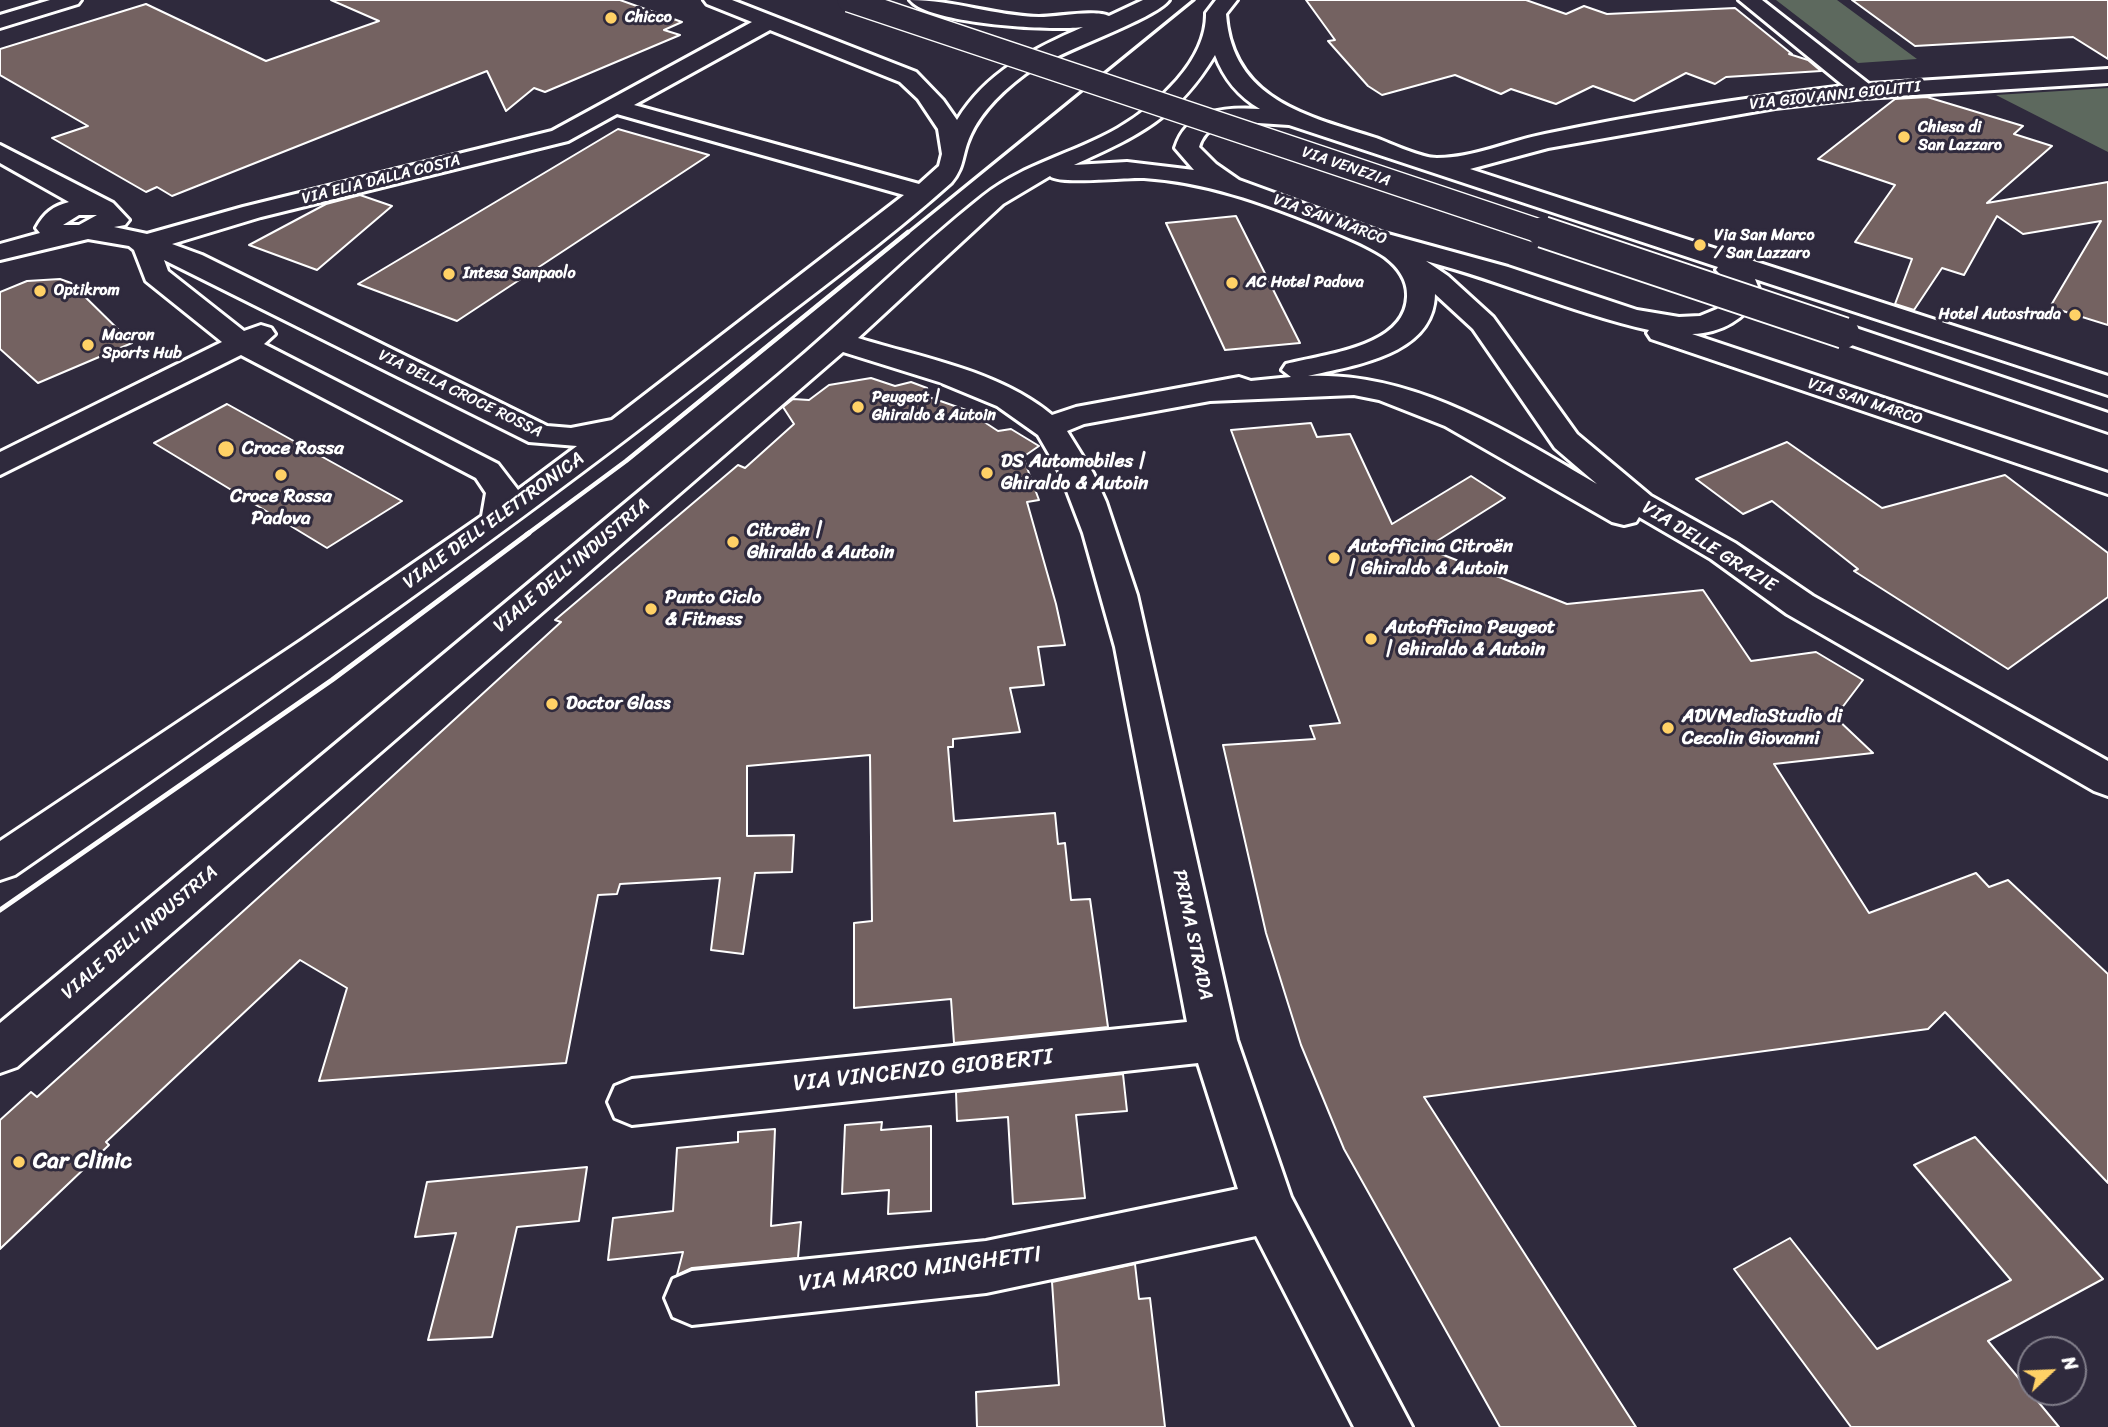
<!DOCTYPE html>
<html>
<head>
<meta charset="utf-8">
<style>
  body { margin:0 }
  #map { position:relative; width:2108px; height:1427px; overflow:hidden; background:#2f2a3d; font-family:Sriracha,sans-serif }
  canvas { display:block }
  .north { position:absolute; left:2017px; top:1336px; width:70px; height:70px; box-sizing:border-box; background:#2f2a3d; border:2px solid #827f8b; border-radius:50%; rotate:67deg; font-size:19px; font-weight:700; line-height:28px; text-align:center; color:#fff }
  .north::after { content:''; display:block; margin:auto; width:24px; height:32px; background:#ffd166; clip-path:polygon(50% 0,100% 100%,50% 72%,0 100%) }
</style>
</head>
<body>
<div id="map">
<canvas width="2108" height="1427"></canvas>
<div class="north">N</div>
</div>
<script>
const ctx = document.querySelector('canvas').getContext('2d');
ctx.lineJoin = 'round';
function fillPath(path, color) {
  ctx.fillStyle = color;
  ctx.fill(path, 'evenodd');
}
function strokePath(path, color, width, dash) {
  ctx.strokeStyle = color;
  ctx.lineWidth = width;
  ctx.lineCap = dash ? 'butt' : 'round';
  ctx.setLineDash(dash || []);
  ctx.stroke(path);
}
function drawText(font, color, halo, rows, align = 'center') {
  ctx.font = font + ' Sriracha,sans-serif';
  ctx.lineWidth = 6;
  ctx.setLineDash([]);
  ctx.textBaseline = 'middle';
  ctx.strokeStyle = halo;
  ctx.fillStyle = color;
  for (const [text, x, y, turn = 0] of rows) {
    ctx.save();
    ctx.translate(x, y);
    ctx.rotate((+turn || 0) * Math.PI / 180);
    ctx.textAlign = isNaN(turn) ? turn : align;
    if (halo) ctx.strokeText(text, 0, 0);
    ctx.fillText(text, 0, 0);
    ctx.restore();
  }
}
const green = new Path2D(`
  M1776 0H1837L1917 59 1858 63Z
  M2108 88V152L1996 95Z`);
const building = new Path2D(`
  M331 0H620L682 22 664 30 680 35 545 92 534 88 506 111 487 71 172 196 157 187 146 192 52 138 88 126 0 75V49L146 4 266 61 379 21Z
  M1306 0H1526L1566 14 1584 6 1607 14 1735 8 1792 54H1789L1808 60 1821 71 1726 77 1715 84 1686 73 1634 101 1593 86 1556 104 1511 89 1501 94 1455 75 1382 95 1368 86 1328 41 1335 40Z
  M1852 0H2108V59L2073 37 1915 46Z
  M1927 97 2023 126 2014 134 2052 146 1987 203 2108 182V325L2050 307 2101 221 2023 234 1997 216 1964 275 1942 268 1914 310 1895 304 1912 259 1855 242 1895 185 1818 159 1895 99Z
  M618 129 709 155 457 321 358 284Z
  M360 195 392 206 317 270 249 245 326 204Z
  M1236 216 1300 343 1225 350 1166 223Z
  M60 279 71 283 132 343 38 383 0 349V292L27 281Z
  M871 378 895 386 911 382 927 388 929 397 966 410 998 431 1011 429 1039 446 1023 457 1039 500 1027 502 1056 604 1065 645 1038 647 1044 685 1010 688 1020 732 953 739V747H948L954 821 1055 813 1058 844 1065 843 1071 900 1090 899 1108 1027 954 1043 951 999 854 1008V923L872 921 870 755 747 766V836L794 835 792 872 755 873 743 954 711 950 720 878 620 884 617 894 598 895 566 1063 319 1081 347 988 300 960 106 1142 109 1145 0 1249V1120L31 1092 37 1097 361 805 561 622 555 620 738 465 745 468 794 424 783 407 793 399 809 400 829 385Z
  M227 404 402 501 327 548 154 443Z
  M1311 423 1317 437 1350 434 1392 524 1471 476 1505 498 1426 548 1567 604 1703 590 1751 661 1816 652 1863 680 1835 717 1873 753 1774 764 1869 913 1976 873 1989 887 2008 880 2108 974V1183L1945 1012 1928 1029 1424 1097 1636 1427H1500L1344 1149 1301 1045 1266 933 1223 745 1315 739 1310 726 1340 723 1231 430Z
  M1787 442 1882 508 2005 475 2108 553V597L2008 669 1854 571 1858 569 1772 501 1743 514 1696 479Z
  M1123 1074 1127 1111 1076 1115 1085 1198 1013 1204 1008 1117 957 1121 956 1092Z
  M882 1122 881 1130 931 1126V1211L888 1214 889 1190 842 1194 845 1125Z
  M775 1129 771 1226 801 1222 798 1258 692 1268 677 1275 683 1252 608 1260 613 1218 673 1211 677 1148 738 1142V1132Z
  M1975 1137 2103 1279 1988 1341 2059 1427H1851L1734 1269 1790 1238 1877 1349 2011 1280 1914 1165Z
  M587 1167 579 1221 517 1227 492 1337 428 1340 456 1233 415 1237 427 1182Z
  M1135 1264 1139 1299 1150 1298 1165 1427H977L976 1392 1059 1385 1052 1282Z`);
const minor = new Path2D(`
  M50 0H81L78 4 0 28V15Z
  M704 0H732L916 72 943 100 957 120C986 72 1033 49 1083 27 1052 31 928 24 910 0 954 0 995 16 1039 17 1056 17 1096 9 1109 16L1143 0H1169C1156 19 1054 53 1025 74 1001 92 977 115 967 144 962 159 963 169 951 183 886 241 814 293 745 347 509 534 262 704 15 875L0 880V841L302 640 482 516 486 493 476 478 241 355 0 475V452L222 342 146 281 134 250 129 246 88 239 0 260V244L40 233 36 228C44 213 53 206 69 202L0 163V145L113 203 129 220 125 225 114 227 147 234 243 207 552 131 752 22 707 4ZM770 30 900 82 918 99 938 129 942 154 939 166 919 184 634 105ZM617 114 904 195 612 420 571 428 547 426 202 255 172 244 261 217 568 141ZM79 215H97L79 225H63ZM164 260 529 442 577 446 518 490 498 464 264 344 275 334 271 328 261 325 244 331 168 271Z
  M1216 0H1237L1226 14C1232 100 1307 116 1376 138 1392 144 1421 158 1437 158 1474 158 1509 141 1545 134 1644 113 1745 98 1844 86L1739 0H1762L1869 84 2108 69V83L1864 98 1775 108 1548 148 1470 169 2108 376V395L1755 279 1761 294C1744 319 1723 333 1692 334L2108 473V494L1651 339 1647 333 1649 330C1573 313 1502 281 1426 261L1448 276 1493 317 1577 434 1651 496 1735 543 1813 596 2108 761V796L2094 791 1787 614 1711 559 1639 517 1636 522 1624 525 1612 522 1445 426 1379 400 1354 395 1210 401 1084 424 1067 431 1093 473 1106 502 1137 595 1237 1040 1291 1197 1412 1427H1354L1256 1236 986 1293 692 1325 673 1317 665 1298 673 1279 692 1271 986 1241 1238 1189 1198 1063 632 1125 615 1118 608 1102 615 1086 632 1079 1187 1022 1115 647 1083 533 1060 473 1038 435 997 406 939 382 843 352 17 1067 0 1073V1023C260 807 520 591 779 375 849 317 912 252 983 196 1023 164 1075 153 1118 128 1157 105 1207 61 1206 13ZM1215 55C1224 79 1238 96 1260 109 1225 107 1187 109 1175 148L1194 170 1127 162 1074 165C1138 136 1177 118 1215 55ZM1243 122 1289 125 1718 267 1716 270 1729 283 1733 294 1717 309 1700 316 1679 317 1637 310 1508 267 1384 233 1239 180 1216 164 1199 147C1206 125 1223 123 1243 122ZM1050 176C1058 185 1126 177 1144 178 1205 182 1261 202 1318 225 1341 235 1364 243 1385 257 1398 267 1408 280 1407 297 1405 347 1325 354 1286 364L1282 370 1291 377 1251 381 1239 377 1076 407 1052 415C1000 371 922 358 858 338L1003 204ZM1435 294 1473 329 1555 448 1597 484C1508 432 1415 372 1308 376 1355 365 1434 355 1435 294Z`);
const major = new Path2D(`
  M1844 324 2108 413V432L1834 339 1830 333 1834 327Z`);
const railFar2 = new Path2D(`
  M906 234 1194 0`);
const railFar1 = new Path2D(`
  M526 535 626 461 908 232`);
const rail = new Path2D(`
  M0 910 332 680 529 533`);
const majorBridgeFar1 = new Path2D(`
  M849 0 1548 234`);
const majorBridge = new Path2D(`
  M1543 232 1844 333`);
const markers = [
  [611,18,7,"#ffd166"],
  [1904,137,7,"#ffd166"],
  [1700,245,7,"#ffd166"],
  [449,274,7,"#ffd166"],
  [1232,283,7,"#ffd166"],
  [40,291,7,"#ffd166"],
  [2075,315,7,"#ffd166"],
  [88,345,7,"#ffd166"],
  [858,407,7,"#ffd166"],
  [226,449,9,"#ffd166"],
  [987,473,7,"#ffd166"],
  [281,475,7,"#ffd166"],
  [733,542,7,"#ffd166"],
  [1334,558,7,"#ffd166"],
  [651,609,7,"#ffd166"],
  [1371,639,7,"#ffd166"],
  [552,704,7,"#ffd166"],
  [1668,728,7,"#ffd166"],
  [19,1162,7,"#ffd166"]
];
const farPoinames = [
  ["Chicco",625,18],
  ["Chiesa di",1918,128],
  ["San Lazzaro",1918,146],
  ["Via San Marco",1714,236],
  ["/ San Lazzaro",1714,254],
  ["Intesa Sanpaolo",463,274],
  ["AC Hotel Padova",1246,283],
  ["Optikrom",54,291],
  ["Hotel Autostrada",2061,315,"right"],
  ["Macron",102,336],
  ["Sports Hub",102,354],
  ["Peugeot |",872,398],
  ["Ghiraldo & Autoin",872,416]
];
const farStreetnames = [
  ["VIA GIOVANNI GIOLITTI",1835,96,-6],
  ["VIA VENEZIA",1346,167,19],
  ["VIA ELIA DALLA COSTA",381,180,-14],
  ["VIA SAN MARCO",1330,220,20],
  ["VIA DELLA CROCE ROSSA",460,394,26],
  ["VIA SAN MARCO",1865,402,18]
];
const poiNames = [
  ["Croce Rossa",242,449],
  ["DS Automobiles |",1001,462],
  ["Ghiraldo & Autoin",1001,484],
  ["Croce Rossa",281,497,"center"],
  ["Padova",281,519,"center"],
  ["Citroën |",747,531],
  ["Ghiraldo & Autoin",747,553],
  ["Autofficina Citroën",1348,547],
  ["| Ghiraldo & Autoin",1348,569],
  ["Punto Ciclo",665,598],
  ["& Fitness",665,620],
  ["Autofficina Peugeot",1385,628],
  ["| Ghiraldo & Autoin",1385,650],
  ["Doctor Glass",566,704],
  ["ADVMediaStudio di",1682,717],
  ["Cecolin Giovanni",1682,739]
];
const streetNames = [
  ["VIALE DELL'ELETTRONICA",494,521,-36],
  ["VIA DELLE GRAZIE",1709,547,32],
  ["VIALE DELL'INDUSTRIA",572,566,-40],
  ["VIALE DELL'INDUSTRIA",140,933,-40],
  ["PRIMA STRADA",1192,935,78]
];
const nearStreetnames = [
  ["VIA VINCENZO GIOBERTI",923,1071,-6],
  ["VIA MARCO MINGHETTI",920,1270,-7]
];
const nearPoinames = [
  ["Car Clinic",33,1162]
];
fillPath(green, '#5d695e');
fillPath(building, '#746261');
strokePath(building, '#fff', 2);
strokePath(minor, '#fff', 6);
strokePath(major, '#fff', 6);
fillPath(minor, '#2f2a3d');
fillPath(major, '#2f2a3d');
strokePath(railFar2, '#fff', 3.5);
strokePath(railFar1, '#fff', 4.5);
strokePath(rail, '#fff', 5);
strokePath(majorBridgeFar1, '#fff', 26, []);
strokePath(majorBridge, '#fff', 34, []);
strokePath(majorBridgeFar1, '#2f2a3d', 23);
strokePath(majorBridge, '#2f2a3d', 30);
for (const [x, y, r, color] of markers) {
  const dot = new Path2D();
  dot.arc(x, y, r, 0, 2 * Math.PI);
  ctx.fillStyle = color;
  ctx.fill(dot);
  strokePath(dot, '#2f2a3d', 2.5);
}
drawText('bold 16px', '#fff', '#2f2a3d', farPoinames, 'left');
drawText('16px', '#fff', '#2f2a3d', farStreetnames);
drawText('bold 19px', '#fff', '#2f2a3d', poiNames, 'left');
drawText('19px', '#fff', '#2f2a3d', streetNames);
drawText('23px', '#fff', '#2f2a3d', nearStreetnames);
drawText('bold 23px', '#fff', '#2f2a3d', nearPoinames, 'left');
</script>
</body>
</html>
